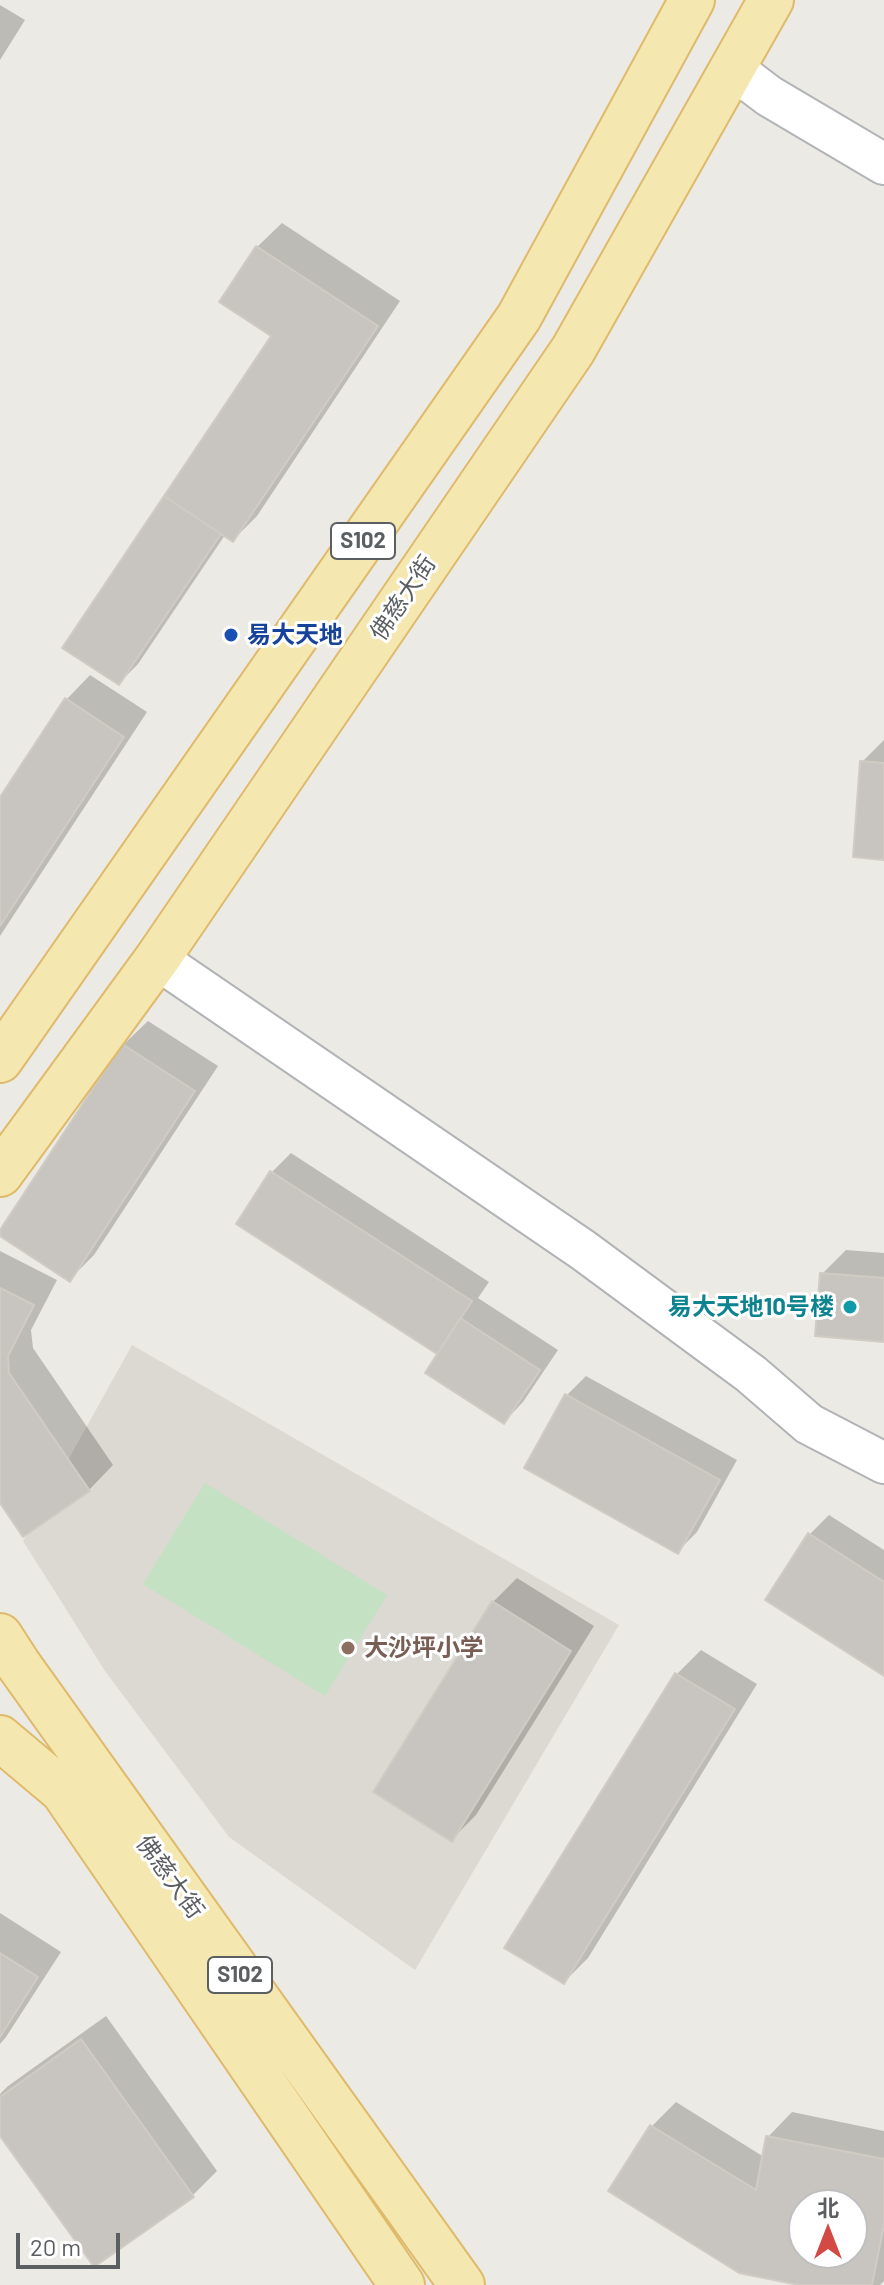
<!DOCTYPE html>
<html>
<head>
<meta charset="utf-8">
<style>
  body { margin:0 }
  #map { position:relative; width:884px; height:2285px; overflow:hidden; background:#eceae4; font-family:Barlow,"Noto Sans SC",sans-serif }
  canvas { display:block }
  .north { position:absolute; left:788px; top:2189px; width:80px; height:80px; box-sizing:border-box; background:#fff; border:2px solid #bebfc0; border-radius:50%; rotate:0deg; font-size:22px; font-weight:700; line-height:32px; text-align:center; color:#5c5f62 }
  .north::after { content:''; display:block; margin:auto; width:28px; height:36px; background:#d34943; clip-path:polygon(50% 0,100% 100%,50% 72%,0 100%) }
  .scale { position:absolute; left:16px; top:2233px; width:104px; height:36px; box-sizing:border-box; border:4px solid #5c5f62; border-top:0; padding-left:10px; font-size:24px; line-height:28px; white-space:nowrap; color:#5c5f62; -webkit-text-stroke:6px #fff; paint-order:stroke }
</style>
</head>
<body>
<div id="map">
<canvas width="884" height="2285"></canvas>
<div class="north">北</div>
<div class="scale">20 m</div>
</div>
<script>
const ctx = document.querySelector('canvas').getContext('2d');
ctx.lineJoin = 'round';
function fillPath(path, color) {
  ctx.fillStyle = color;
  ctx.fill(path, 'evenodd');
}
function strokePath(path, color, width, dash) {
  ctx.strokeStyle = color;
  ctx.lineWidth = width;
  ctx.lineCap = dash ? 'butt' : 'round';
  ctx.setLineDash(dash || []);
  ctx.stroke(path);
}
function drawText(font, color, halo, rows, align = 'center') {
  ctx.font = font + ' Barlow,"Noto Sans SC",sans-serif';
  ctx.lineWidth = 6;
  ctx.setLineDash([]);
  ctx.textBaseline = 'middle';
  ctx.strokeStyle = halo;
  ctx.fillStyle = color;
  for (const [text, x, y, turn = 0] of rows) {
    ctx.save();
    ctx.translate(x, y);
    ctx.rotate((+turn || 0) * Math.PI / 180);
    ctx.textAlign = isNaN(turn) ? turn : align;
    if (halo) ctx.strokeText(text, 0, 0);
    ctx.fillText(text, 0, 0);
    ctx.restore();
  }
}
const education = new Path2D(`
  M132 1345 619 1625 415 1970 229 1837 105 1671 23 1541Z`);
const green = new Path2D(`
  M205 1483 387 1595 325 1696 143 1584Z`);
const shadow = new Path2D(`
  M0 5 25 20 0 60Z
  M282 223 400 301 257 516 233 540 225 535 138 664 119 683 274 336 257 247Z
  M90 675 147 712 0 936V801L66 700Z
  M884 740V858L862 762Z
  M148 1021 218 1066 94 1255 70 1279 0 1234 123 1045Z
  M291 1153 489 1282 478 1298 558 1350 523 1402 504 1422 440 1354 238 1224 272 1172Z
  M846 1250 884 1253V1340L822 1274Z
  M0 1251 57 1280 31 1330 33 1348 113 1465 89 1490 0 1500Z
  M586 1376 737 1460 697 1532 678 1551 567 1395Z
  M829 1515 884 1550V1674L768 1599 810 1534Z
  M517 1578 594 1626 476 1815 452 1839 493 1602Z
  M701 1650 757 1684 588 1958 564 1982 507 1947 677 1674Z
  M0 1913 61 1952 6 2037 0 2044Z
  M106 2016 217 2171 193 2195 95 2264 0 2132V2094L8 2086Z
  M676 2102 764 2157 768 2137 792 2112 884 2131V2281L880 2285H809L611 2191 652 2126ZM804 2205H852V2253H804Z`);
const building = new Path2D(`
  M256 246 378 326 233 542 164 496 271 336 219 302Z
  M164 496 221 534 119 685 62 648Z
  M65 698 124 737 0 926V797Z
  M860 761 884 763V860L853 857Z
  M122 1044 195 1091 70 1282 0 1236V1230Z
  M270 1171 472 1301 437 1354 236 1224Z
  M820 1273 884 1278V1342L815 1336Z
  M0 1288 34 1305 8 1356 9 1373 90 1491 23 1537 0 1503Z
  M460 1318 540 1370 504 1424 425 1373Z
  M565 1394 720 1480 678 1554 524 1468Z
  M808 1533 884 1582V1676L765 1600Z
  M492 1601 571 1651 452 1842 373 1792Z
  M675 1673 735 1709 564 1984 504 1948Z
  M0 1953 38 1977 0 2037Z
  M81 2039 194 2197 94 2267 0 2136V2097Z
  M650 2125 756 2190 766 2136 884 2159V2224L872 2285H799L739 2273 608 2191ZM804 2205H852V2253H804Z`);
const minor = new Path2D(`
  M732 68 769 96 884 164
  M157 959 583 1250 751 1374 809 1424 884 1463`);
const major = new Path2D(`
  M0 1060 519 317 692 0
  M0 1174 157 959 573 350 771 0
  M0 1636 18 1664 462 2285
  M0 1738 63 1791 402 2285`);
const markers = [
  [231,635,8,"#1a4fb4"],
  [850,1307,8,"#0f9aa8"],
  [348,1648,8,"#8d6e63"]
];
const shields = [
  [363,541,64],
  [240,1975,64]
];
const shieldNames = [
  ["S102",363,541],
  ["S102",240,1975]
];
const streetNames = [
  ["佛慈大街",403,598,-56],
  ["佛慈大街",170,1877,54]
];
const transitNames = [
  ["易大天地",247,635]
];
const cultureNames = [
  ["易大天地10号楼",834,1307]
];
const educationNames = [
  ["大沙坪小学",364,1648]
];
fillPath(education, '#dcd9d2');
fillPath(green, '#c4e1c3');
fillPath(shadow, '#0003');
fillPath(building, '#c8c5c0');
strokePath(building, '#d0cbc3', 2);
strokePath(minor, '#b1b4b7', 44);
strokePath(major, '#dfba6a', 48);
strokePath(minor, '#fff', 40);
strokePath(major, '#f4e7b0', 44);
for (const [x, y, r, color] of markers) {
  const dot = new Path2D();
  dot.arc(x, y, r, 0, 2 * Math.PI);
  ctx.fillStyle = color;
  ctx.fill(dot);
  strokePath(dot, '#fff', 3);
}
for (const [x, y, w] of shields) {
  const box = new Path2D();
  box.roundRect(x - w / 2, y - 18, w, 36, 6);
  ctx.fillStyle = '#fff';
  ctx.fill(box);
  strokePath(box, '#5c5f62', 2);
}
drawText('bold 22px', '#5c5f62', null, shieldNames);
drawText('24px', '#5c5f62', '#fff', streetNames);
drawText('bold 24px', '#164399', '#fff', transitNames, 'left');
drawText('bold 24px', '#0d838f', '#fff', cultureNames, 'right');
drawText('bold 24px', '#785e54', '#fff', educationNames, 'left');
</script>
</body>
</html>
